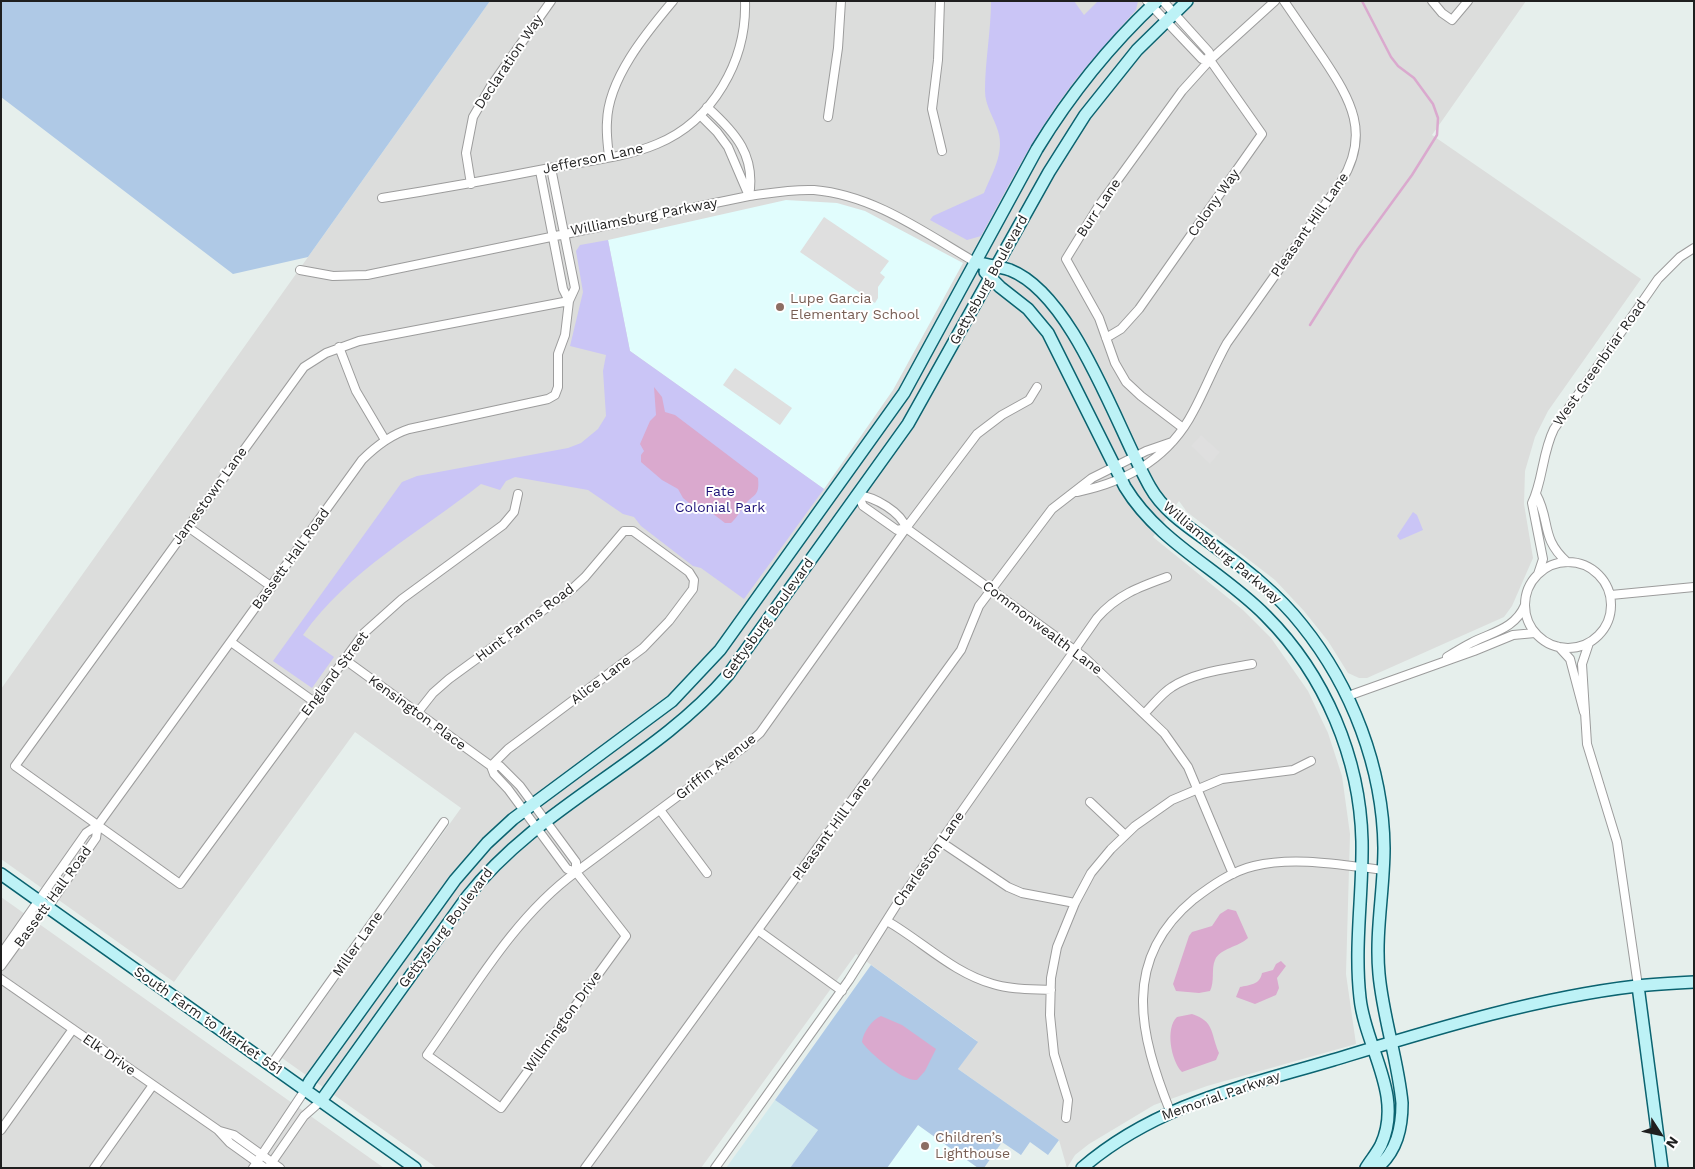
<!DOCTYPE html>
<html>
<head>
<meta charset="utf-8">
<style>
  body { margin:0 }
  #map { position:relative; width:1695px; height:1169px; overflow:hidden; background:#e6efec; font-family:"Work Sans",sans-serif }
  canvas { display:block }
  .frame { position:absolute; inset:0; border:2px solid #1f1f1f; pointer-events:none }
  .north { position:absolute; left:1635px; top:1109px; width:50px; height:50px; -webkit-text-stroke:4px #fff; paint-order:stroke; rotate:125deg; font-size:14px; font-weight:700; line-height:20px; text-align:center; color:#1f1f1f }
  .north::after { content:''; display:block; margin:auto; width:18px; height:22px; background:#1f1f1f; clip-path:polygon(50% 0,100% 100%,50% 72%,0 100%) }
</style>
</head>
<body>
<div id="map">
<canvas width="1695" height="1169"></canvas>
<div class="frame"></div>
<div class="north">N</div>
</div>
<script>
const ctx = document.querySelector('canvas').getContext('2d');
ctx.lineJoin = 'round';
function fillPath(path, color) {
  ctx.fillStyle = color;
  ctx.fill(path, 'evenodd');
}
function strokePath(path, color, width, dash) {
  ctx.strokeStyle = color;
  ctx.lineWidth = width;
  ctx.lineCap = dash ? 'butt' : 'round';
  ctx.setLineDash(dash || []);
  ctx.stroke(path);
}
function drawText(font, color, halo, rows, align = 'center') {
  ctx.font = font + ' "Work Sans",sans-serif';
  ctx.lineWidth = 4;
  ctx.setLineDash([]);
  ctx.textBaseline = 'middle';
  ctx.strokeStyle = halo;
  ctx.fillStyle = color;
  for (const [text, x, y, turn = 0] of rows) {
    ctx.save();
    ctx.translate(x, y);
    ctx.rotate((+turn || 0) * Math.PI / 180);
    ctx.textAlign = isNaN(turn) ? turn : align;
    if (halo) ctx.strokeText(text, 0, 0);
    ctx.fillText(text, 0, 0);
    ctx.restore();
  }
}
const residential = new Path2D(`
  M490 1H1526L1432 135 1641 279 1548 411 1535 437 1525 471 1524 504 1533 558 1512 606 1504 617 1367 678H1359L1348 673 1328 641 1304 611 1275 580 1187 512 1179 501 1153 537 1243 610 1271 638 1308 691 1328 733 1342 776 1350 834 1346 974 1356 1044 1207 1086 1154 1105 1089 1144 1075 1155 1067 1168 1059 1140 958 1069 977 1041 856 954 701 1168H437L282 1058 461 808 355 732 174 982 1 859V689Z
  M1 897 384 1168H1Z`);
const education = new Path2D(`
  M786 200 837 203 865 211 963 263 893 390 824 489 630 351 608 240Z
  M918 1125 978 1168H887Z`);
const farmland = new Path2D(`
  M775 1100 818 1130 790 1168H726Z`);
const grass = new Path2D(`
  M1 1H490L308 257 233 274 1 97Z
  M871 965 978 1042 958 1069 1059 1140 1048 1155 1030 1142 1021 1155 1002 1142 984 1168H978L918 1125 887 1168H790L818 1130 775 1100Z`);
const park = new Path2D(`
  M991 1H1074L1084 15 1098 1H1138L1136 10C1112 37 1088 63 1067 91 1033 136 1008 187 981 236L967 240 930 220 933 216 984 193C992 173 1005 153 998 131 994 117 985 106 985 91 985 61 991 31 991 1Z
  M608 240 630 351 824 489 744 599 701 568 693 566 641 526 634 517 623 514 588 490 515 477 506 481 500 490 481 484C420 532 349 570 303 635L334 657 312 688 273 661 402 482 417 476 568 448 581 443 598 429 606 416 603 371 606 355 570 346 583 292 576 251 580 245Z
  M1413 512 1417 515 1423 530 1400 540 1397 536Z`);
const parking = new Path2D(`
  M824 217 889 261 880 273 885 277 878 287V298L875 303 800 252Z
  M735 368 792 408 780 425 723 385Z
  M1201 435 1220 452 1210 464 1191 446Z`);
const water = new Path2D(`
  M654 387 662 397 665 412 675 415 758 478C760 498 753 493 744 506 739 512 737 518 731 523H725L712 513 694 507 683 498 678 489 662 480 641 462V455L644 451 640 444 650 421 656 415Z
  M1228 909 1236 911 1248 938C1239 947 1220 948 1215 960 1211 969 1215 981 1210 991L1199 993 1176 991 1173 984 1189 936 1192 932 1212 926 1220 914Z
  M1281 961 1286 966 1277 978 1279 988 1276 995 1255 1004 1236 997 1240 987C1249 985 1260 985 1262 973L1273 970 1276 964Z
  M1192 1014C1215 1022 1210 1032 1219 1053L1216 1060 1182 1072C1171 1061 1165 1028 1177 1017Z
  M881 1016 902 1025 936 1049 925 1071 917 1080C904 1082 869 1053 862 1042 863 1032 872 1020 881 1016Z`);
const stream = new Path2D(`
  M1310 325 1358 249 1412 175 1437 135 1438 118 1433 104 1414 78 1398 66 1391 57 1362 1`);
const street = new Path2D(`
  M940 1 938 60 932 109 942 151
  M1147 1 1202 59 1210 60
  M1432 1 1442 13 1452 20 1468 1
  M707 107C736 133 756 156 749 196
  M700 115 717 132 728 147 749 196
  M828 117 838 48 841 1
  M609 157C608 146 606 134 607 122 608 79 646 33 673 1
  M540 171 563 289 569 301
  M471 184 466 153 473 117 491 86 551 1
  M382 198C439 189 494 179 550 168 586 161 624 158 657 144 713 121 747 60 745 1
  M300 270 333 276 367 275 749 196C771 193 792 189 814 190 874 195 925 233 975 262
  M1106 338 1121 329 1139 309 1262 134 1210 60 1209 52 1163 1
  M339 347 356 391 385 440
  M1183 428 1141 396 1126 382 1115 363 1099 318 1066 259 1098 207 1182 91 1210 60 1275 1
  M1077 492C1126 482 1169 458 1193 412 1205 390 1214 366 1227 343L1341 182C1371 134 1351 100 1323 58 1310 39 1297 20 1284 1
  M518 494 514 512 503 525 402 599 364 633 180 884 15 766 304 367 326 353 359 341 569 301
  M1536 494C1551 521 1540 538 1567 562
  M188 527 272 587
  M906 528 897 530 863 506 858 495C875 497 901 512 906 528L1084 657 1164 733 1188 767 1233 874
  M1525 605a43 43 0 1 1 86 0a43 43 0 1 1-86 0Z
  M1538 574 1543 559 1532 503C1543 481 1542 453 1554 429L1658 279 1680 257 1694 248
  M1611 595 1694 587
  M231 642 313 701
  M1589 643 1582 664 1587 744 1617 842 1638 986
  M1559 647 1570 659 1584 712
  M1447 657C1455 652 1463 647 1471 643 1492 632 1515 629 1525 605
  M344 659 491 766 494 774 508 789 567 869 576 872 626 936 501 1108 427 1055C472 992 513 918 576 872L744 747 760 733 906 528 977 434 1002 415 1029 400 1037 387
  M1348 696 1474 651 1513 635 1535 633
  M418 712 433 693 449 679 571 590 585 577 624 531H633L689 572 694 580 693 589 669 621 643 648 508 749 491 766
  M1144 714C1153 705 1162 693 1172 687 1195 672 1226 669 1252 664
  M491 766H500L520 786 576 862V872
  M1090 802 1125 835
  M660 810 707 873
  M941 842 1008 887 1022 893 1075 903
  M887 921C922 941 953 973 993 984 1012 990 1032 989 1051 990
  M759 931 842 991
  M1 954 86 833 98 825 362 460C376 446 390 435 409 429L548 399 555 395 558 387V354L565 335 569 301 575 288 551 168
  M1 966 37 916 48 907 96 838 98 825
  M1 979 218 1130 230 1143 265 1168
  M271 1065 444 822
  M1170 1111C1140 1035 1120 960 1194 899 1211 886 1232 871 1254 866 1295 856 1341 865 1383 870
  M1066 1118 1068 1100 1054 1054 1050 1015 1051 978 1057 947 1075 903 1091 873 1111 849 1135 826 1172 800 1222 779 1293 770 1311 761
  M1 1130 73 1029
  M220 1131 234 1135 280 1168
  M94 1168 153 1085
  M253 1168 305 1090
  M268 1168 304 1116 321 1101
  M585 1168 961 650 979 606 1052 509 1092 478 1146 451 1172 442
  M715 1168 849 980 897 904 1097 618C1117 595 1139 587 1167 577`);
const secondary = new Path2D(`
  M975 262C986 265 999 266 1010 270 1074 295 1117 429 1150 487 1164 512 1190 528 1213 545 1245 569 1277 593 1302 625 1352 687 1383 768 1384 848 1384 890 1375 933 1379 974 1383 1018 1398 1060 1402 1103 1402 1128 1397 1151 1377 1168
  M985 272 1000 287 1028 309 1048 333 1125 487C1159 543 1221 570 1266 616 1325 675 1360 758 1362 841 1363 894 1354 945 1360 998 1365 1047 1404 1095 1381 1145 1377 1153 1371 1160 1366 1168
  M1 874 415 1168
  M1638 986 1662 1168
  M305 1090 310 1081 455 880 487 843 513 819 672 701 720 650 904 393 1037 149C1070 95 1110 45 1157 1
  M321 1101 467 897C539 805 653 762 728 675L908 424 1049 172 1085 115 1137 50 1187 1
  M1082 1168C1155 1105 1242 1087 1333 1060 1432 1030 1534 998 1637 986 1656 984 1675 983 1694 982`);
const markers = [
  [780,307,5,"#8d6e63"],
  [925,1146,5,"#8d6e63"]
];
const streetNames = [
  ["Declaration Way",509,62,-56],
  ["Jefferson Lane",593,159,-12],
  ["Colony Way",1214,203,-55],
  ["Burr Lane",1099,208,-56],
  ["Williamsburg Parkway",644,217,-11],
  ["Pleasant Hill Lane",1310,225,-55],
  ["Gettysburg Boulevard",989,280,-61],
  ["West Greenbriar Road",1600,363,-55],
  ["Jamestown Lane",210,496,-54],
  ["Williamsburg Parkway",1222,553,40],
  ["Bassett Hall Road",291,559,-54],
  ["Gettysburg Boulevard",768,619,-54],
  ["Hunt Farms Road",525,623,-37],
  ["Commonwealth Lane",1042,628,37],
  ["England Street",335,674,-53],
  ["Alice Lane",601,680,-37],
  ["Kensington Place",417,713,36],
  ["Griffin Avenue",716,767,-38],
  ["Pleasant Hill Lane",832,829,-54],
  ["Charleston Lane",929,859,-55],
  ["Bassett Hall Road",53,897,-54],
  ["Gettysburg Boulevard",446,928,-53],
  ["Miller Lane",358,944,-55],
  ["South Farm to Market 551",208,1021,35],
  ["Willmington Drive",563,1022,-54],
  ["Elk Drive",109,1055,35],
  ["Memorial Parkway",1221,1096,-19]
];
const educationNames = [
  ["Lupe Garcia",790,299],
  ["Elementary School",790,315],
  ["Children’s",935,1138],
  ["Lighthouse",935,1154]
];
const parkNames = [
  ["Fate",720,492],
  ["Colonial Park",720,508]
];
fillPath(residential, '#dcdddc');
fillPath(education, '#e1fdfd');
fillPath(farmland, '#d2eaed');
fillPath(grass, '#afc9e6');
fillPath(park, '#cac5f6');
fillPath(parking, '#dfdfdf');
fillPath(water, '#daa9ce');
strokePath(stream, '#daa9ce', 2.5);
strokePath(street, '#9c9c9c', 10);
strokePath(secondary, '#0b6370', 14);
strokePath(street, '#fff', 8);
strokePath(secondary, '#bdf2f6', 11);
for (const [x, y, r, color] of markers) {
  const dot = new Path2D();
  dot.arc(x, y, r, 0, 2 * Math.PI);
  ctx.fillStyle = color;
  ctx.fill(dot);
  strokePath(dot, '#fff', 2);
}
drawText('14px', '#1f1f1f', '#fff', streetNames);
drawText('14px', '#785e54', '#fff', educationNames, 'left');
drawText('14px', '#1d1278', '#fff', parkNames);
</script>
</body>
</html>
